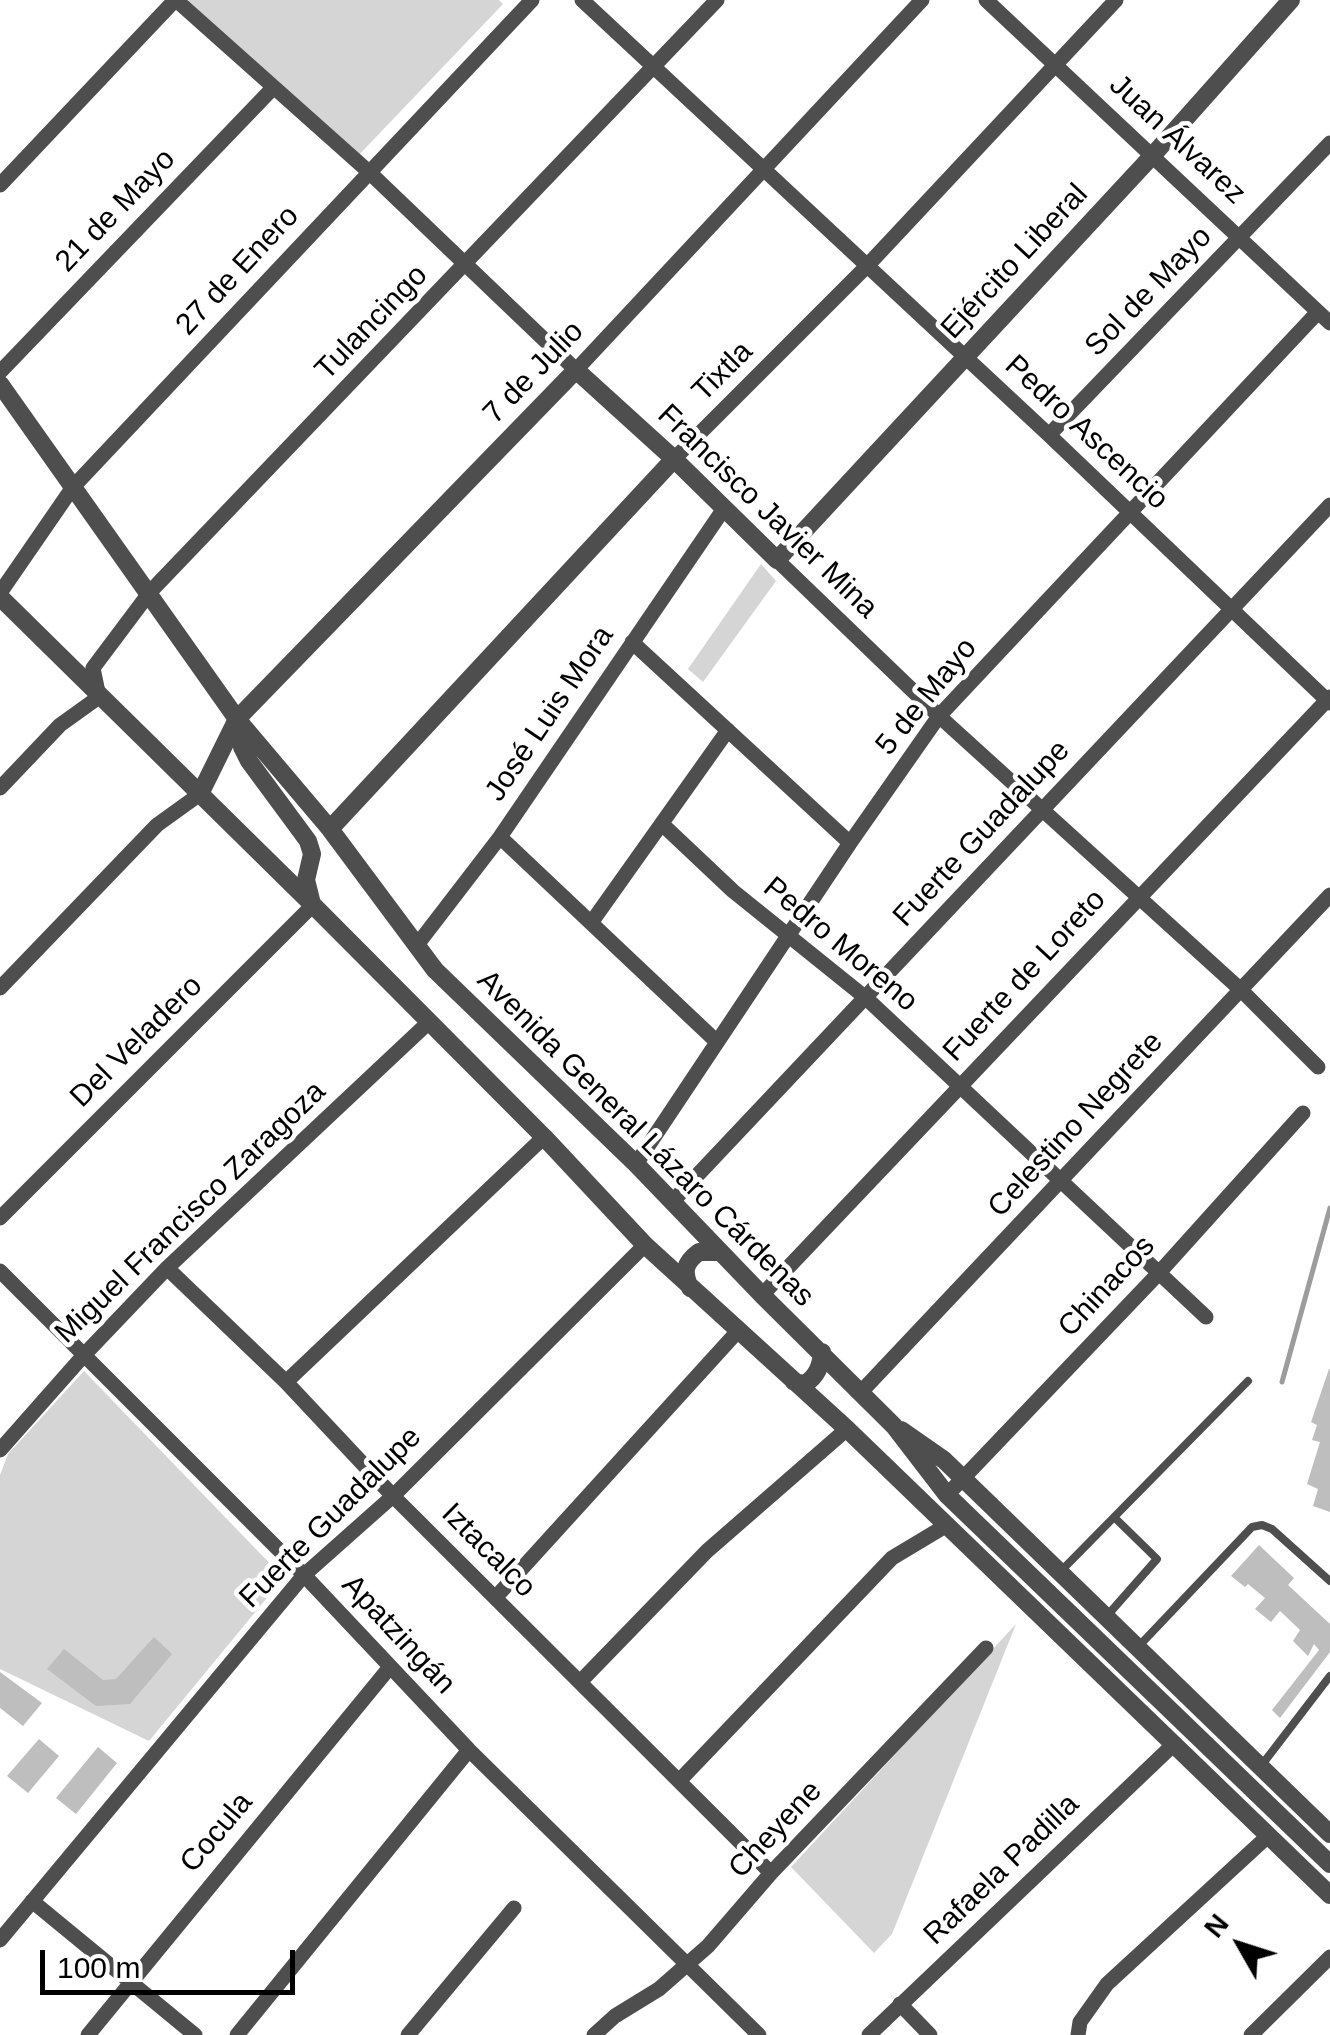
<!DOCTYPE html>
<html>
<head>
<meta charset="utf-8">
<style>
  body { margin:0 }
  #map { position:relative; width:1330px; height:2035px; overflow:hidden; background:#fff; font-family:Arial,sans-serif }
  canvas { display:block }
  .north { position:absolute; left:1190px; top:1895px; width:100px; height:100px; -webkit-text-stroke:8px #fff; paint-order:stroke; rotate:309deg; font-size:28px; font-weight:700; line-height:40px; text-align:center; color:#000 }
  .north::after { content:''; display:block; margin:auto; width:35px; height:45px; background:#000; clip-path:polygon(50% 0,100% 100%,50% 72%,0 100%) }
  .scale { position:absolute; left:40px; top:1950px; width:255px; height:45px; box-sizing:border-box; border:5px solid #000; border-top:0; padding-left:12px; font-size:30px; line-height:35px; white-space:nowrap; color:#000; -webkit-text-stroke:8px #fff; paint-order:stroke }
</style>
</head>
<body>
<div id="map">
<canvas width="1330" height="2035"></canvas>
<div class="north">N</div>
<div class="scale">100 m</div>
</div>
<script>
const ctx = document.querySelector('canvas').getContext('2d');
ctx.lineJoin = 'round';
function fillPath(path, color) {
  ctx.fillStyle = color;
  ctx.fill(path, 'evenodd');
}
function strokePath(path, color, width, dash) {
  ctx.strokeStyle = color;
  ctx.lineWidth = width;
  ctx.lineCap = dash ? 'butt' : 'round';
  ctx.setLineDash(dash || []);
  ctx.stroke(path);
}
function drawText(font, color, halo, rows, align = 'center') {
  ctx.font = font + ' Arial,sans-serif';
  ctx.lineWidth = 9;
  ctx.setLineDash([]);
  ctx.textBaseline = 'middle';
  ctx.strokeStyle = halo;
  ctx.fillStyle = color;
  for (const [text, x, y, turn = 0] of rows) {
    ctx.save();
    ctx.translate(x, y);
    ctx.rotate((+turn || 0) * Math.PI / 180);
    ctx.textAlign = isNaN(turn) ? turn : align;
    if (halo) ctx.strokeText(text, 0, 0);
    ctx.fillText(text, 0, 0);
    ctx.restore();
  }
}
const green = new Path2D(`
  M189 0H499L503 4 356 158 186 3Z
  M761 564 776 581 703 682 688 669Z
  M84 1371 278 1572 280 1582 149 1741 0 1669V1475L8 1454Z
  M1016 1624 892 1934 874 1953 791 1867Z`);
const stream = new Path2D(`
  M1282 1382 1330 1208`);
const building = new Path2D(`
  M1329 1369H1330V1512L1313 1506 1318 1489 1307 1484 1320 1442 1312 1440 1317 1425 1311 1422Z
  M1259 1545 1294 1578 1288 1585 1330 1624V1652L1280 1718 1272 1710 1319 1650 1314 1644 1308 1656 1293 1641 1300 1630 1280 1611 1271 1622 1255 1609 1265 1598 1248 1584 1245 1587 1231 1576Z
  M154 1637 172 1654 130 1704 96 1706 47 1669 64 1649 103 1680 116 1679Z
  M0 1672 42 1703 23 1726 0 1708Z
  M39 1739 59 1756 28 1793 7 1776Z
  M98 1747 117 1763 76 1814 56 1798Z`);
const service = new Path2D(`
  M1060 1572 1248 1381
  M1106 1617 1157 1559 1114 1517
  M1137 1648 1252 1527 1262 1525 1272 1529 1330 1581
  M1261 1766 1330 1676`);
const minor = new Path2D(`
  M176 0 369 172 576 370 922 0
  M582 0 1049 435 1330 703
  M986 0 1330 323
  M0 185 175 0
  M0 372 272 89
  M1049 435 1330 143
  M674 459 866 267 1116 0
  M777 560 939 716 1241 990 1318 1067
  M0 593 73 487 532 0
  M632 642 850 843
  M0 788 60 725 99 697 93 668 150 592 717 0
  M662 824 733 891 866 998 1206 1317
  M500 837 717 1042
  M591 923 728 730
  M417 945 500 837 723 510
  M0 988 157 825 200 794
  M636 1164 850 843 939 716 1318 312
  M673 1201 1330 505
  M0 1218 313 905
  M167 1268 286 1382 393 1496 771 1873
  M0 1271 304 1575 469 1750 759 2035
  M762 1295 1330 697
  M286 1382 544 1137
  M861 1392 1330 895
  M0 1450 84 1355 167 1268 429 1022
  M947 1495 1158 1274 1303 1113
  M496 1597 738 1331
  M580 1682 707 1551 847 1429
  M680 1780 892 1558 947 1525
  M32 1901 195 2035
  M0 1940 304 1575 393 1496 645 1245
  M900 2004 930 2035
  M88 2035 390 1667
  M237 2035 469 1750
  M408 2035 514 1908
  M594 2035 615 2016 659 1989 708 1946 771 1873 986 1648
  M869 2035 1173 1745
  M1078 2035 1080 2022 1107 1984 1268 1836
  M1251 2035 1330 1957`);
const tertiary = new Path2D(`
  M0 384 237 719 330 829 435 970 636 1164 762 1295 894 1426 947 1495 1330 1864
  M0 597 313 905 544 1137 645 1245 847 1429 1330 1895
  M237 719 242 747 249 761 308 841 312 854 306 880 312 904
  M200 794 237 719 576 370 674 459 777 560 1153 155 1291 0
  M330 829 674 459
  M690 1288C683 1272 684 1263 699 1252H720
  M794 1382 805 1384C817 1376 821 1366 822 1352
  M901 1430 944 1460 1330 1834`);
const streetNames = [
  ["Juan Álvarez",1177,140,43],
  ["21 de Mayo",116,211,-46],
  ["Ejército Liberal",1015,262,-47],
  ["27 de Enero",238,271,-47],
  ["Sol de Mayo",1149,292,-46],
  ["Tulancingo",372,323,-46],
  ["Tixtla",723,372,-45],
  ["7 de Julio",534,373,-46],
  ["Pedro Ascencio",1086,433,43],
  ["Francisco Javier Mina",767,512,44],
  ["5 de Mayo",927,697,-51],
  ["José Luis Mora",550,714,-56],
  ["Fuerte Guadalupe",982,834,-47],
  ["Pedro Moreno",840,945,40],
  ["Fuerte de Loreto",1025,976,-47],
  ["Del Veladero",137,1042,-45],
  ["Celestino Negrete",1076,1125,-47],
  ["Avenida General Lázaro Cárdenas",645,1139,45],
  ["Miguel Francisco Zaragoza",191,1213,-44],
  ["Chinacos",1107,1287,-47],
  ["Fuerte Guadalupe",331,1518,-45],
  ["Iztacalco",488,1551,45],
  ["Apatzingán",398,1635,47],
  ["Cheyene",776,1830,-47],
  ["Cocula",217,1833,-50],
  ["Rafaela Padilla",1002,1870,-44]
];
fillPath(green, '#d5d5d5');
strokePath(stream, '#9c9c9c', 5);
fillPath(building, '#bebebe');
strokePath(service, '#4e4e4e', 8);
strokePath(minor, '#4e4e4e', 15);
strokePath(tertiary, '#4e4e4e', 18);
drawText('30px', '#000', '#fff', streetNames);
</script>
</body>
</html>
